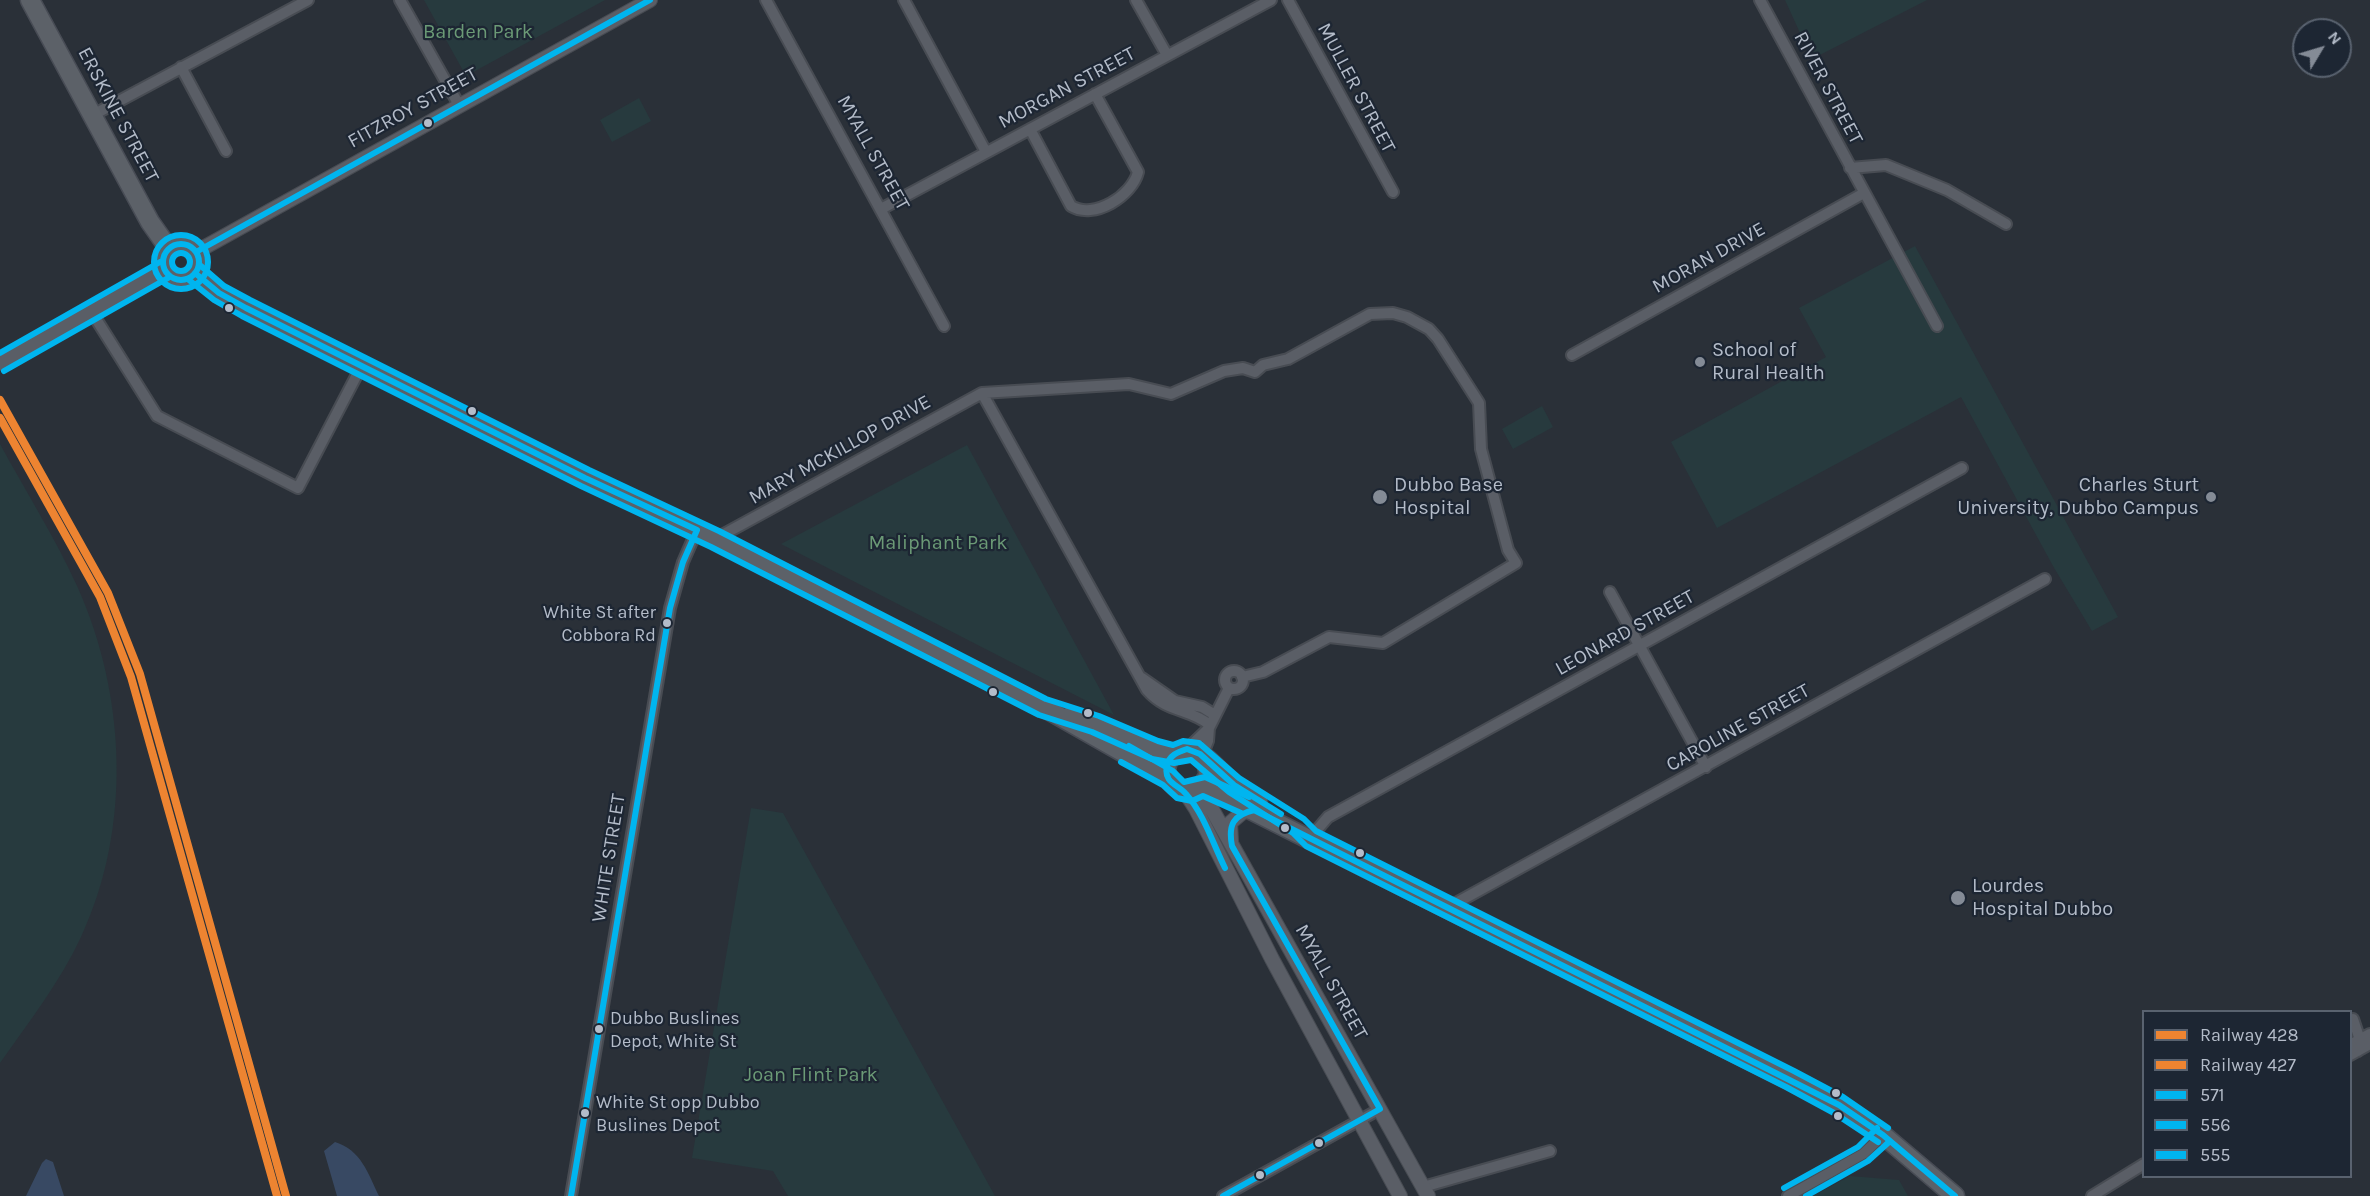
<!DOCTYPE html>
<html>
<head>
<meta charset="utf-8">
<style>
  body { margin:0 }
  #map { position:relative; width:2370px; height:1196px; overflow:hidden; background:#2a3038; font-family:Karla,sans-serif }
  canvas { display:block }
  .legend { position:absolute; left:2142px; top:1010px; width:210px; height:168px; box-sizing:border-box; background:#1d2633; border:2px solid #59626f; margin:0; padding:8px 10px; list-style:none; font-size:18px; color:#b4bcc9 }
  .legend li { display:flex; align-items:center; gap:12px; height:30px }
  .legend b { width:30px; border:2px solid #59626f }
  .north { position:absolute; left:2292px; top:18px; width:60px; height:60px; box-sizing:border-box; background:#1d2633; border:2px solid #59626f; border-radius:50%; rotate:52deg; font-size:16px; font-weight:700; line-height:24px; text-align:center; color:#b4bcc9 }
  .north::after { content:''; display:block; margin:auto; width:21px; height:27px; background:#848b96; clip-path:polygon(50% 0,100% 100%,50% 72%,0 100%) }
</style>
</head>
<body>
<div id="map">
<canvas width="2370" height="1196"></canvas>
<ul class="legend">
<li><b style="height:8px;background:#ed8431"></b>Railway 428</li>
<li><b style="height:8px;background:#ed8431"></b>Railway 427</li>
<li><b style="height:8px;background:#00b5ef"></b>571</li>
<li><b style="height:8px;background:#00b5ef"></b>556</li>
<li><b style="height:8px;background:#00b5ef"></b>555</li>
</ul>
<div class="north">N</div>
</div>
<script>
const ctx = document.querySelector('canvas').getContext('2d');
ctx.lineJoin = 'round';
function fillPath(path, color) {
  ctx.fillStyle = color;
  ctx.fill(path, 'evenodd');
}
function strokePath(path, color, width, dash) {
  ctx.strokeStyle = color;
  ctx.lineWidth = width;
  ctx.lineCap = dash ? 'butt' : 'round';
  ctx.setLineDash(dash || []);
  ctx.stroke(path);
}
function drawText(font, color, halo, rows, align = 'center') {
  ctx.font = font + ' Karla,sans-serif';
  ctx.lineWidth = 4.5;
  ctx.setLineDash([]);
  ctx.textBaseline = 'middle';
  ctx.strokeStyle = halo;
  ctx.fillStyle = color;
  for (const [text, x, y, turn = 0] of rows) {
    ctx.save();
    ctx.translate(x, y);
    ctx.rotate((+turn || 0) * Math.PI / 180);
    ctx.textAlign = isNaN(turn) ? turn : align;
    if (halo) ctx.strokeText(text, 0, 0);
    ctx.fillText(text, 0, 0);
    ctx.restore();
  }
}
const green = new Path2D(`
  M424 0H605L466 76Z
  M1785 0H1927L1812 59Z
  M639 98 651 121 612 142 600 120Z
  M1915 246 2118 617 2092 631 2053 566 1961 397 1717 528 1671 442 1826 357 1799 308Z
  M1542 406 1553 427 1513 449 1502 429Z
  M0 444C26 492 56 539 78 588 126 696 132 828 81 937 60 982 29 1022 0 1063Z
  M967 445 1114 715 781 544Z
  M751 808 783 813 995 1196H788L773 1171 692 1158Z
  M1850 1176 1899 1180 1908 1196H1813Z`);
const water = new Path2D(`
  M335 1142C361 1150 368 1173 379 1196H337L324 1151Z
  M46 1159 53 1162 64 1196H26L42 1163Z`);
const minor = new Path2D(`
  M400 0 459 105
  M766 0 944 326
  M904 0 986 152
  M1136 0 1167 55
  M1288 0 1393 192
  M1760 0 1937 326
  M181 67 226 151
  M93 115 308 0
  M1030 129 1071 206C1094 220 1132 196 1138 172L1095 94
  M1850 168 1886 165 1947 190 2006 224
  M881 209 1271 0
  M91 311 157 416 298 488 362 365
  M1572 355 1864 193
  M982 393 1147 690C1167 713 1189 708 1210 725
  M715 539 982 393 1129 384 1171 394 1224 371 1243 368 1255 372 1263 365 1288 359 1370 314 1393 313 1407 317 1429 329 1438 339 1479 403 1481 449 1508 550 1516 563 1383 643 1329 637 1263 672 1242 677
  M1610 592 1706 767
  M1225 680a9 9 0 1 1 18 0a9 9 0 1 1-18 0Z
  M1142 678 1175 701 1202 707 1215 715
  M1187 749 1209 728 1229 688
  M1202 756 1208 741 1209 728
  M1310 838 1328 817 1962 468
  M1447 908 2045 579
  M2353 1019 2360 1040 2358 1051
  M2350 1045 2370 1034
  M2350 1055 2370 1044
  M1423 1187 1550 1151
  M571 1196 670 608 683 562 697 530
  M1223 1196 1380 1109
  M1788 1196 1863 1154 1883 1135
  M2092 1196 2144 1164`);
const tertiary = new Path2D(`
  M196 252 650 0
  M0 363 164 270
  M1200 788 1428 1196
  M1185 792 1196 809 1272 959 1400 1196
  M1231 841 1230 823 1243 812 1254 810`);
const primary = new Path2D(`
  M30 0 150 222 169 249
  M163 262a18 18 0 1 1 36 0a18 18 0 1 1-36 0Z
  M195 273 219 293 246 308 585 478 715 539 1043 707 1168 778
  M1070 716 1155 750 1174 754
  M1205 758 1209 775 1200 788 1185 792C1168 787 1158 764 1176 753 1199 739 1219 773 1234 785 1241 791 1250 795 1258 800
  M1203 786 1839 1105 1883 1135 1955 1196`);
const bus1 = new Path2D(`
  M163 262a18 18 0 1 1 36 0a18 18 0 1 1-36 0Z
  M196 252 650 0
  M195 273 219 293 246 308 585 478 697 530
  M1225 868C1213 844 1204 814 1186 794 1179 785 1163 783 1167 766 1169 755 1178 752 1187 749L1200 754 1234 785 1281 814
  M571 1196 670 608 683 562 697 530
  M1223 1196 1380 1109 1232 846C1228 825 1233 815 1254 810L1839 1105 1883 1135 1955 1196`);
const bus2 = new Path2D(`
  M154 262a27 27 0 1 1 54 0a27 27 0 1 1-54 0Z
  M189 280 214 300 242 316 581 486 711 547 1039 715 1092 732 1152 759 1174 763 1191 760 1229 792 1293 833 1306 846 1786 1087 1834 1113 1878 1142
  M4 371 168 278
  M1121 762 1163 785 1177 798 1192 801 1203 796 1241 813
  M1806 1196 1868 1161 1889 1142`);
const bus3 = new Path2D(`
  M172 262a9 9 0 1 1 18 0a9 9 0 1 1-18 0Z
  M201 266 224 286 250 300 589 470 719 531 1046 699 1099 716 1158 741 1173 745 1183 741 1199 743 1239 778 1304 819 1316 831 1794 1071 1843 1097 1888 1128
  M0 353 160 262
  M1129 746 1173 771 1184 782 1205 777 1249 797
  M1784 1188 1858 1147 1877 1128`);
const rail1 = new Path2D(`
  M0 400 108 593 140 674 286 1196`);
const rail2 = new Path2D(`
  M0 418 100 597 131 677 277 1196`);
const markers = [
  [428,123,5,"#b4bcc9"],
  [229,308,5,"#b4bcc9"],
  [1700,362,6,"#848b96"],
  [472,411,5,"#b4bcc9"],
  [1380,497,8,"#848b96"],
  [2211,497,6,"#848b96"],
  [667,623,5,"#b4bcc9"],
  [993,692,5,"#b4bcc9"],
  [1088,713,5,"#b4bcc9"],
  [1285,828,5,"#b4bcc9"],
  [1360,853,5,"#b4bcc9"],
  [1958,898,8,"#848b96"],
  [599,1029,5,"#b4bcc9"],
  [1836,1093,5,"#b4bcc9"],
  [585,1113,5,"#b4bcc9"],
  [1838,1116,5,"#b4bcc9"],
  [1319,1143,5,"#b4bcc9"],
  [1260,1175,5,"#b4bcc9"]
];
const busNames = [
  ["White St after",656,613,"right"],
  ["Cobbora Rd",656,636,"right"],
  ["Dubbo Buslines",610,1019],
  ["Depot, White St",610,1042],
  ["White St opp Dubbo",596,1103],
  ["Buslines Depot",596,1126]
];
const parkNames = [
  ["Barden Park",478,32],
  ["Maliphant Park",938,543],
  ["Joan Flint Park",811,1075]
];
const streetNames = [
  ["MORGAN STREET",1067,88,-28],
  ["MULLER STREET",1356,88,62],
  ["RIVER STREET",1828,88,62],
  ["FITZROY STREET",413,108,-29],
  ["ERSKINE STREET",118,115,62],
  ["MYALL STREET",873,153,61],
  ["MORAN DRIVE",1709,258,-29],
  ["MARY MCKILLOP DRIVE",840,450,-29],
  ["LEONARD STREET",1625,633,-29],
  ["CAROLINE STREET",1738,728,-29],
  ["WHITE STREET",609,858,-81],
  ["MYALL STREET",1331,982,61]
];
const poiNames = [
  ["School of",1712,350],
  ["Rural Health",1712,373],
  ["Dubbo Base",1394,485],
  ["Hospital",1394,508],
  ["Charles Sturt",2199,485,"right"],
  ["University, Dubbo Campus",2199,508,"right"],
  ["Lourdes",1972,886],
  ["Hospital Dubbo",1972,909]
];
fillPath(green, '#273a3e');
fillPath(water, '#384963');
strokePath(minor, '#484c53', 14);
strokePath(tertiary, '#484c53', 16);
strokePath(primary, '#484c55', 21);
strokePath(minor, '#5a5e66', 10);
strokePath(tertiary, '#5a5e66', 14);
strokePath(primary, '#5c6168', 18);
strokePath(bus1, '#00b5ef', 6);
strokePath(bus2, '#00b5ef', 6);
strokePath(bus3, '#00b5ef', 6);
strokePath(rail1, '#ed8431', 8);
strokePath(rail2, '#ed8431', 8);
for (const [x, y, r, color] of markers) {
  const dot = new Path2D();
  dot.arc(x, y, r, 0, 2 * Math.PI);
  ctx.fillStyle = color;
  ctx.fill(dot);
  strokePath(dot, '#1d2633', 2);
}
drawText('18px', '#b4bcc9', '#1d2633', busNames, 'left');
drawText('20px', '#6b9a76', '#1d2633', parkNames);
drawText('20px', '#b4bcc9', '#1d2633', streetNames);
drawText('20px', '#b4bcc9', '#1d2633', poiNames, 'left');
</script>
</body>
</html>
